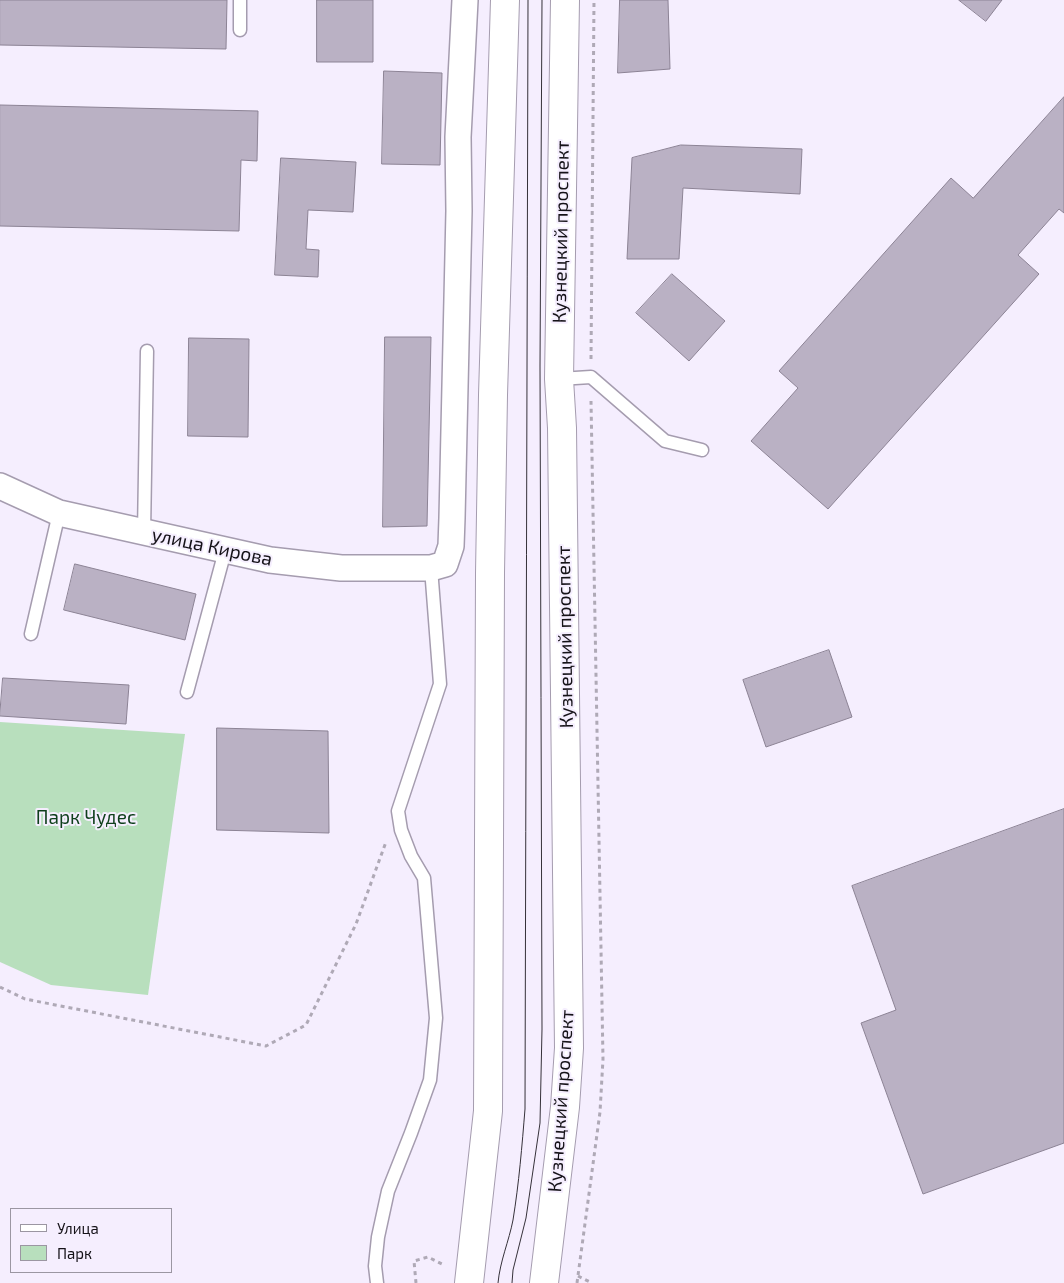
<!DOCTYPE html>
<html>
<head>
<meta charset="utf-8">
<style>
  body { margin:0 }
  #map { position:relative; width:1064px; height:1283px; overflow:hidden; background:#f5eefe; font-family:"Exo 2",sans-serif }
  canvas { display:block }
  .legend { position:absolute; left:10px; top:1208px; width:162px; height:65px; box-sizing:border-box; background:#f5eefe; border:1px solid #9b96a2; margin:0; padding:6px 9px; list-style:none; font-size:15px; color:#151218 }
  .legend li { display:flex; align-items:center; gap:10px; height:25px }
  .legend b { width:25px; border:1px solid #9b96a2 }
</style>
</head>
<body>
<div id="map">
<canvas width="1064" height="1283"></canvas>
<ul class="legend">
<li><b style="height:6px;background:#fff"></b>Улица</li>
<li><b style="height:14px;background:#b8dfbd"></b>Парк</li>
</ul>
</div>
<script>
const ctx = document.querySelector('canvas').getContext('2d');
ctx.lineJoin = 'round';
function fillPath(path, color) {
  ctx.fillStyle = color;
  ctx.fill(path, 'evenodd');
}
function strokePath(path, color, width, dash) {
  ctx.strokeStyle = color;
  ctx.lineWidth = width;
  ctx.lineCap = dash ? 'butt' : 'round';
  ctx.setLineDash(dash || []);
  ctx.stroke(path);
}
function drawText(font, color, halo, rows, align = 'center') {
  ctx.font = font + ' "Exo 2",sans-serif';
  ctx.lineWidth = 4;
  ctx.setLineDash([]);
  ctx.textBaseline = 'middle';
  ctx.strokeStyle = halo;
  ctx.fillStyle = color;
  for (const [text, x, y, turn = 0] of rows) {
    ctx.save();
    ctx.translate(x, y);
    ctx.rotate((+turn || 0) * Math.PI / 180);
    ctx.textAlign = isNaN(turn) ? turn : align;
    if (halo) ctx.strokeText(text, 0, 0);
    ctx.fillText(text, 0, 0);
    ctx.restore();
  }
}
const green = new Path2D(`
  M0 722 185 734 148 995 51 985 0 962Z`);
const building = new Path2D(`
  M0 0H227L226 49 0 45Z
  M317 0H373V62H317Z
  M620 0H668L670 69 618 73Z
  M959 0H1002L986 21Z
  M384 71 442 73 440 165 382 164Z
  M1064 97V213L1059 209 1018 255 1039 274 828 509 751 441 798 388 779 371 951 178 973 198Z
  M0 105 258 111 257 161 241 160 239 231 0 226Z
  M681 145 802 149 800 194 683 188 679 259H627L632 158Z
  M281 158 356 162 353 212 308 210 306 249 319 250 318 277 275 275Z
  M672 274 725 321 689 361 636 313Z
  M385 337H431L427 526 383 527Z
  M189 338 249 339 248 437 188 436Z
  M75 564 196 594 185 640 64 610Z
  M829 650 852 717 766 747 743 680Z
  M3 678 129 685 126 724 0 716Z
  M217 728 328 731 329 833 217 830Z
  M1064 809V1143L923 1194 861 1023 896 1010 852 886Z`);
const path = new Path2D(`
  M591 359 594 0
  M0 987 25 999 266 1046 306 1025 356 924 386 842
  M578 1276 592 1283
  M416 1283 414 1261 428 1257 444 1265
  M577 1283 600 1112 603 1059 591 401`);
const service = new Path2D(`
  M240 30V0
  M559 379 591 377 665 441 702 450
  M144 533 147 351
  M31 634 59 513
  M187 692 225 551
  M377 1283 375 1266 378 1237 388 1191 411 1133 430 1080 436 1018 424 878 411 856 401 830 398 811 440 684 431 568`);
const minor = new Path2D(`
  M0 486 59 513 270 560 341 568H431L445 564 451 546 452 518 459 211 458 137 465 0`);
const primary = new Path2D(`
  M469 1283 488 1111 490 573 493 395 505 0
  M544 1283 565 1107 569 1048 562 428 559 379 565 0`);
const tram = new Path2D(`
  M498 1283C500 1261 509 1241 513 1220 519 1183 522 1146 525 1109L528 0
  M512 1283 513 1270 526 1218 540 1123 542 1029 540 366 542 0`);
const streetNames = [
  ["Кузнецкий проспект",561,232,-89],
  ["улица Кирова",212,547,12],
  ["Кузнецкий проспект",565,637,-91],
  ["Кузнецкий проспект",561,1101,-86]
];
const parkNames = [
  ["Парк Чудес",86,818]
];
fillPath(green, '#b8dfbd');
fillPath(building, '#bab1c4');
strokePath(building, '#8c8395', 1);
strokePath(service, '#a59caf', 15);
strokePath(minor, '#a59caf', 28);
strokePath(primary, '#a59caf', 30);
strokePath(path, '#afa9b6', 3, [4, 4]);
strokePath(service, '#fff', 12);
strokePath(minor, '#fff', 25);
strokePath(primary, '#fff', 28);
strokePath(tram, '#353139', 1);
drawText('19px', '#151218', '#f5eefe', streetNames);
drawText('19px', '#0e3f1b', '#f5eefe', parkNames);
</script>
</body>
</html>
